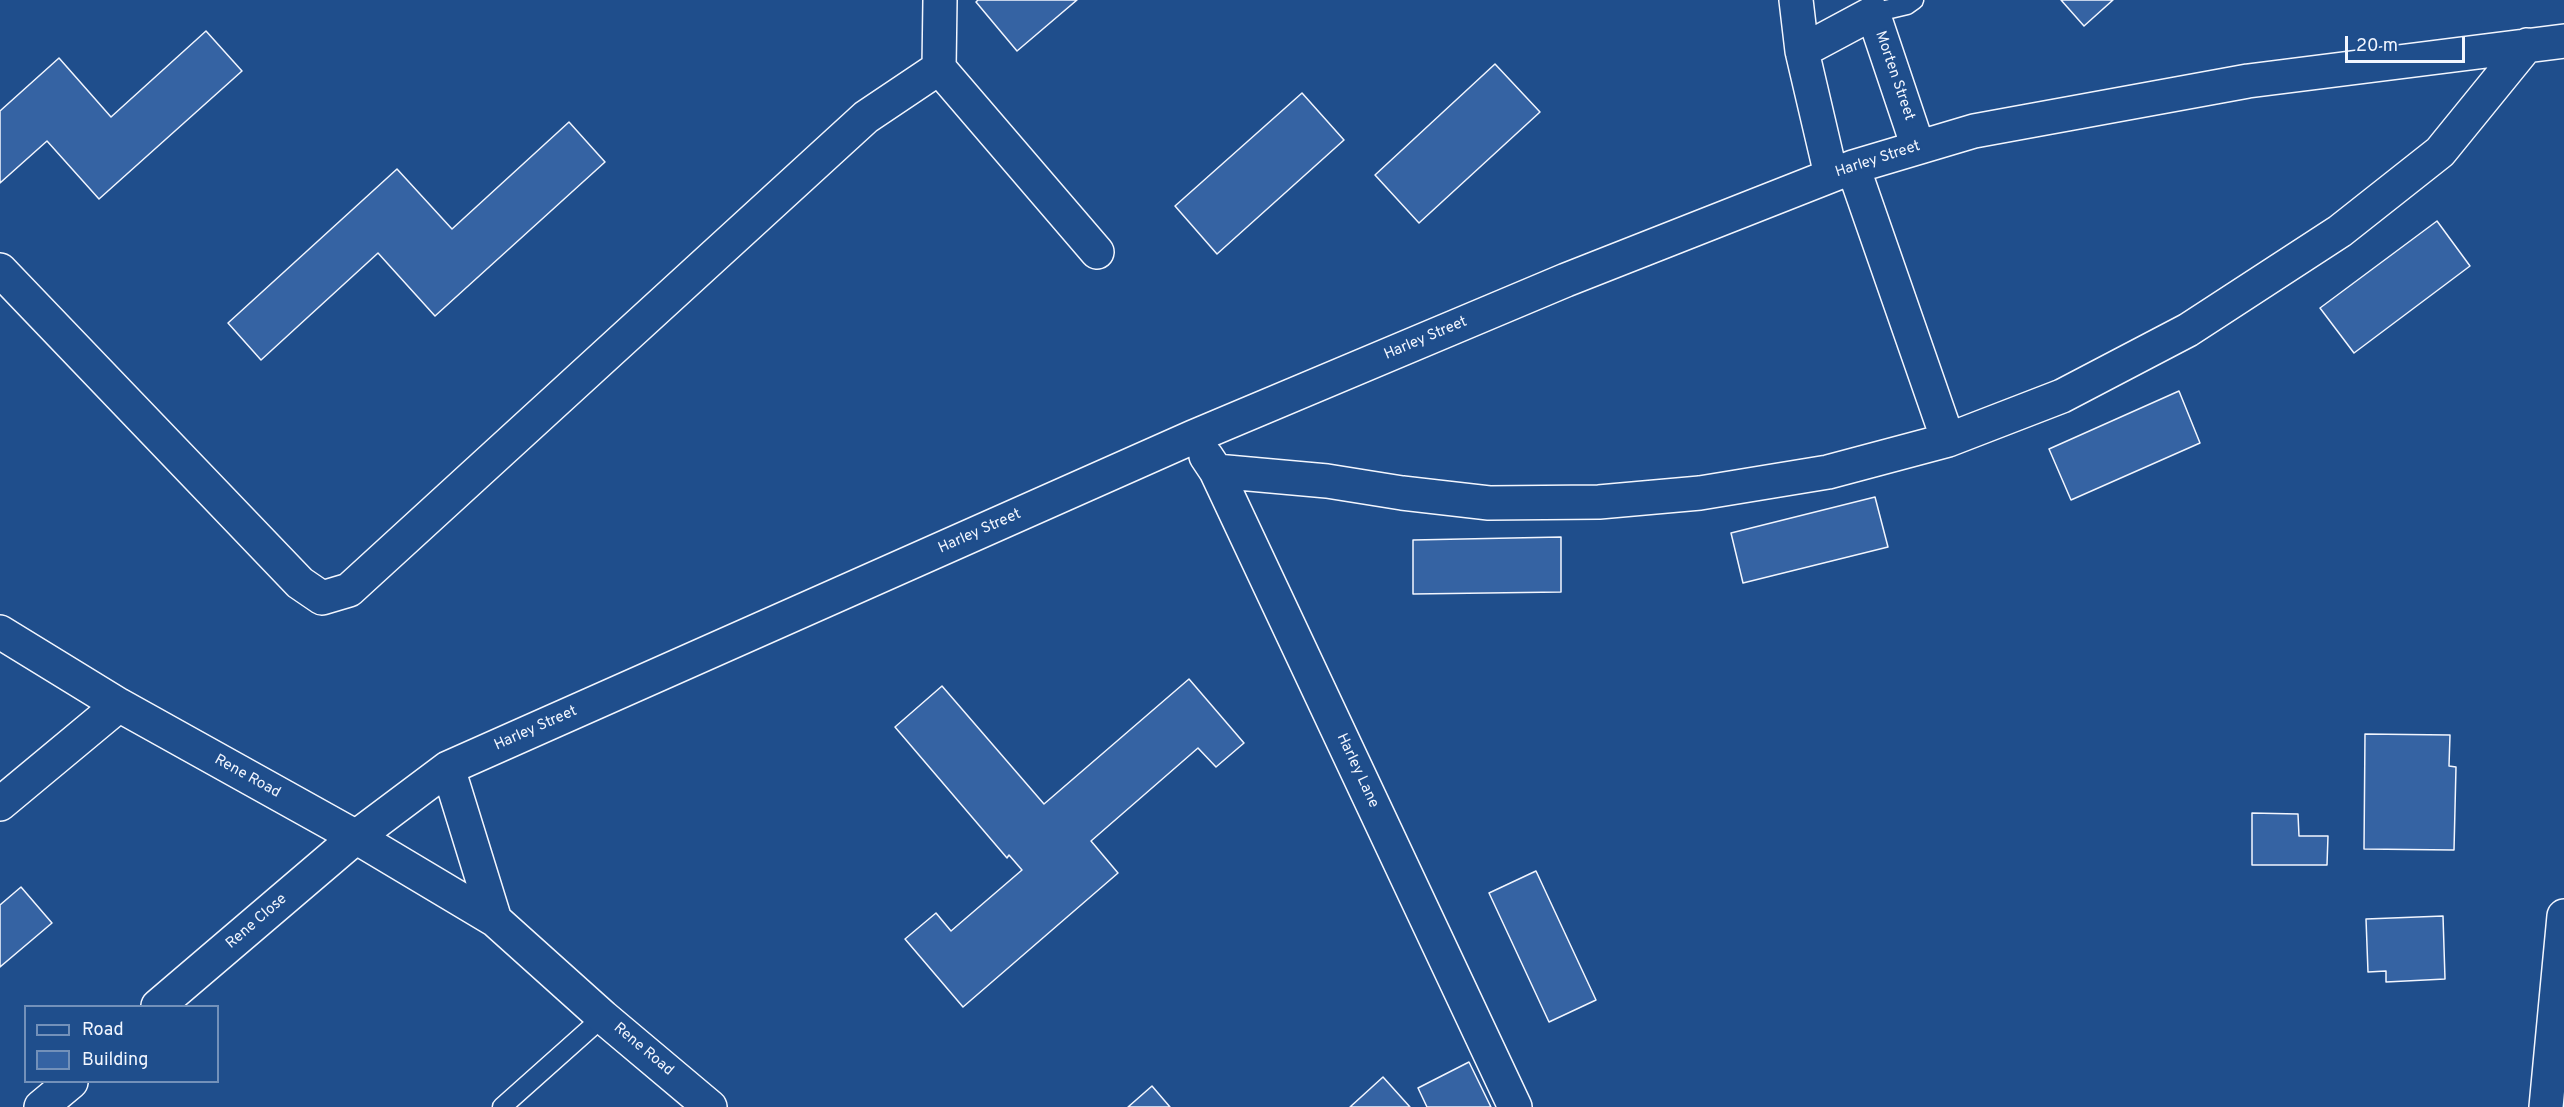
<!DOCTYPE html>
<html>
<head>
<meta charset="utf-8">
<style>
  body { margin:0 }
  #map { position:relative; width:2564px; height:1107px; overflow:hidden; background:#1f4e8c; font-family:Overpass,sans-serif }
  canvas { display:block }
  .legend { position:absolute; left:24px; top:1005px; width:195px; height:78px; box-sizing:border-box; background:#1f4e8c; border:2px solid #7391ba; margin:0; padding:8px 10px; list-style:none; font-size:18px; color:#f2f6ff }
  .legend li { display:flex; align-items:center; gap:12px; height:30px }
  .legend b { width:30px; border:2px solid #7391ba }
  .scale { position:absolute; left:2345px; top:36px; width:120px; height:27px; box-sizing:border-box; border:3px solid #f2f6ff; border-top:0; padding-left:8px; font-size:18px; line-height:21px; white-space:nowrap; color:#f2f6ff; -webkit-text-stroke:4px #1f4e8c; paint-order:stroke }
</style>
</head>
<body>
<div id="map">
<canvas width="2564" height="1107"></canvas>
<ul class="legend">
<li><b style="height:8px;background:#1f4e8c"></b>Road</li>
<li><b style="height:16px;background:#3563a3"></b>Building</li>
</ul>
<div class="scale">20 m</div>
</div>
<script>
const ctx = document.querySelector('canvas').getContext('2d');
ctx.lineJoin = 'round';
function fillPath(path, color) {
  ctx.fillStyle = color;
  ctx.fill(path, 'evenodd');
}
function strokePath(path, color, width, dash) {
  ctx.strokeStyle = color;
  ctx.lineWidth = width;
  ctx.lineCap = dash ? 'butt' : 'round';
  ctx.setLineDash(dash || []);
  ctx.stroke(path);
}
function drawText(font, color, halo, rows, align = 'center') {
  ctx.font = font + ' Overpass,sans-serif';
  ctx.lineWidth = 4.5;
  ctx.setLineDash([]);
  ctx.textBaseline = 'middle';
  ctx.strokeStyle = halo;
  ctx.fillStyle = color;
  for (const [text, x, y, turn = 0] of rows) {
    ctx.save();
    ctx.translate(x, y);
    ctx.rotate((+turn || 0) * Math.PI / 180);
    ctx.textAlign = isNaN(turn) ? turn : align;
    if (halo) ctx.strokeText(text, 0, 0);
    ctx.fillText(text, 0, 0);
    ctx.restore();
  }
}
const building = new Path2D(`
  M978 0H1077L1017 51 976 2Z
  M2061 0H2113L2084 26Z
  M206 31 242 71 99 199 47 141 0 183V111L59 58 111 117Z
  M1495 64 1540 112 1419 223 1375 175Z
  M1302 93 1344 140 1217 254 1175 206Z
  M569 122 605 162 435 316 378 253 261 360 228 323 397 169 452 229Z
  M2437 221 2470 266 2354 353 2320 308Z
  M2179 391 2200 443 2071 500 2049 449Z
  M1875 497 1888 547 1743 583 1731 533Z
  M1561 537V592L1413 594V540Z
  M1189 679 1244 743 1216 767 1198 748 1091 841 1118 873 963 1007 905 939 936 913 951 931 1022 870 1009 855 1007 858 895 727 942 686 1044 804Z
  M2365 734 2450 735 2449 766 2456 767 2454 850 2364 849Z
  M2252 813 2298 814 2299 836H2328L2327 865H2252Z
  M1536 871 1596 1000 1549 1022 1489 893Z
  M21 887 52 923 0 967V905Z
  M2443 916 2445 979 2386 982V971L2368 972 2366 919Z
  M1469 1062 1491 1107H1427L1418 1088Z
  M1383 1077 1410 1107H1350Z
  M1152 1086 1170 1107H1128Z`);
const lane = new Path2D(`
  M1871 7 1873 13 1907 5 1914 0
  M502 1107 603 1017`);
const street = new Path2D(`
  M940 0 939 68 1097 252
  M1796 0 1802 51 1831 175
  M1802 51 1873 13 1918 147
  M1853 167 1948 440
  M0 270 300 583 322 598 349 590 866 117 939 68
  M1206 456 1216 471 1515 1107
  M1216 471 1327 481 1402 493 1489 503 1599 502 1700 493 1828 472 1948 440 2062 396 2188 330 2340 231 2440 152 2527 45
  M0 632 119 705 356 837 495 920 603 1017 710 1107
  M448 768 495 920
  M0 804 119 705
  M158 1006 356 837 448 768 1193 437 1566 280 1853 167 1974 131 2248 81 2564 41
  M41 1107 71 1082
  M2546 1107 2564 916`);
const streetNames = [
  ["Morten Street",1894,76,71],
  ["Harley Street",1878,160,-18],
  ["Harley Street",1426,339,-23],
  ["Harley Street",980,532,-24],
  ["Harley Street",536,729,-24],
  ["Harley Lane",1357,771,65],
  ["Rene Road",247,777,29],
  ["Rene Close",257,922,-41],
  ["Rene Road",643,1050,40]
];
fillPath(building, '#3563a3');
strokePath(building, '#f2f6ff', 1.5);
strokePath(lane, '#f2f6ff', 21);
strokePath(street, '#f2f6ff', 36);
strokePath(lane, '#1f4e8c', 18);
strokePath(street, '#1f4e8c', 33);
drawText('15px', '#f2f6ff', '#1f4e8c', streetNames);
</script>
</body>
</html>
